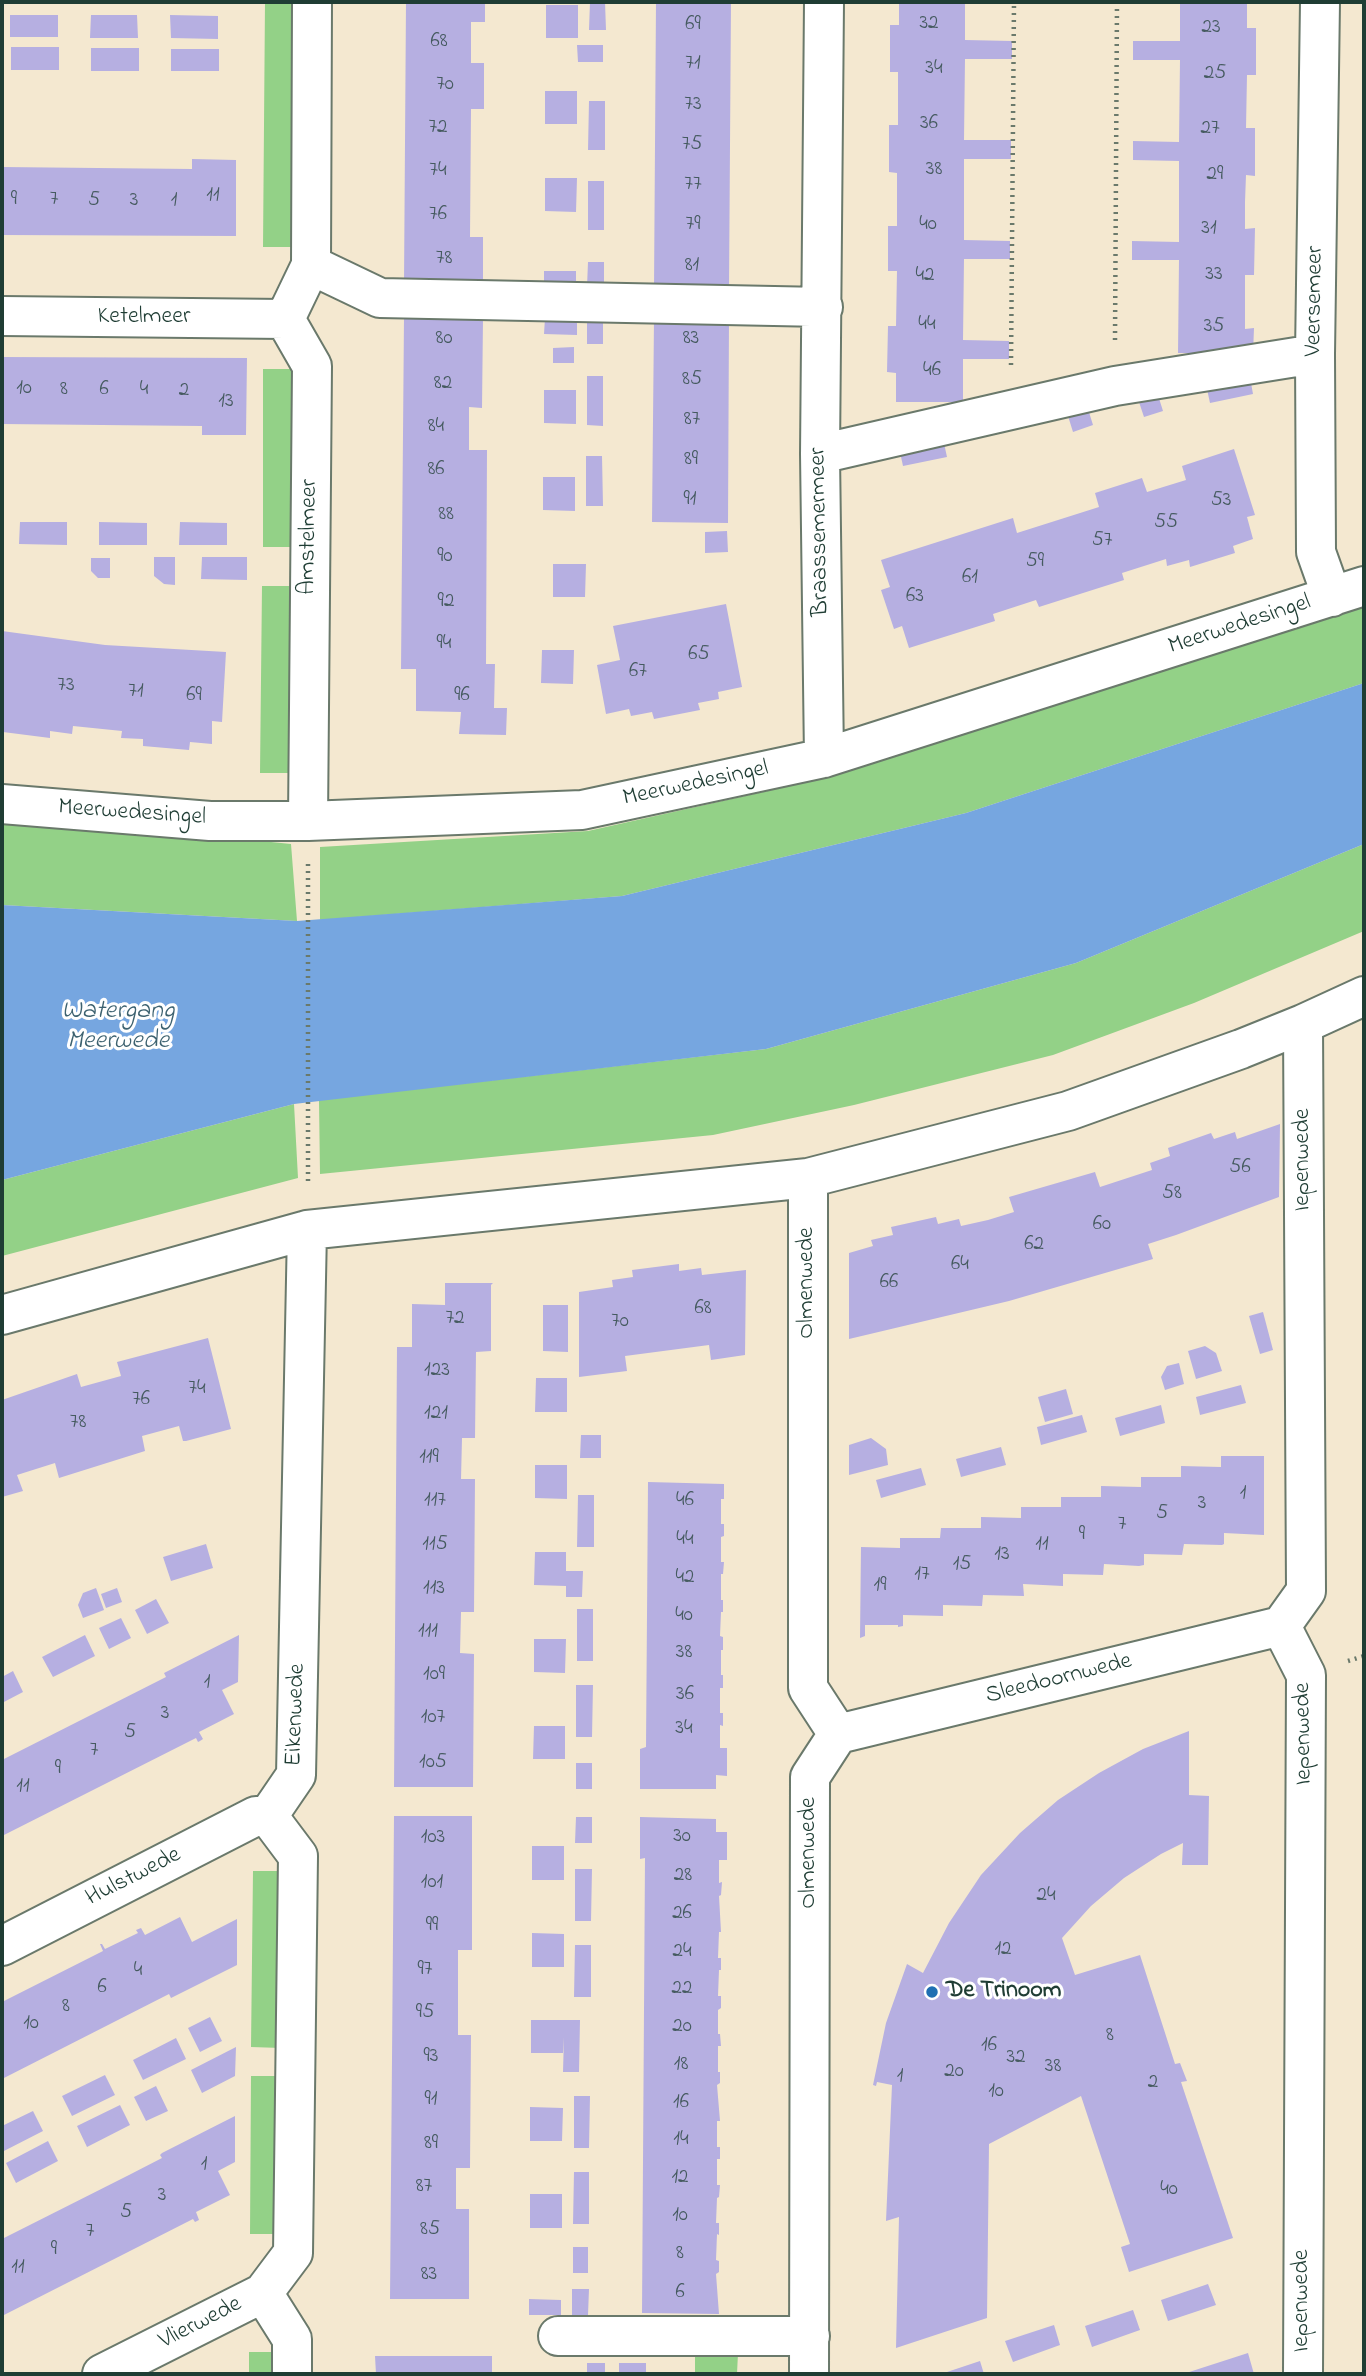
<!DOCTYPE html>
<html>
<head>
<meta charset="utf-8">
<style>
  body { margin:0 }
  #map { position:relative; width:1366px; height:2376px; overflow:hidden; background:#f4e8d0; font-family:"Indie Flower",sans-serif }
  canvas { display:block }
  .frame { position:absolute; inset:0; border:4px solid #1f3d34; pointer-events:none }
</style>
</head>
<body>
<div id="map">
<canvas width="1366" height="2376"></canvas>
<div class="frame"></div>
</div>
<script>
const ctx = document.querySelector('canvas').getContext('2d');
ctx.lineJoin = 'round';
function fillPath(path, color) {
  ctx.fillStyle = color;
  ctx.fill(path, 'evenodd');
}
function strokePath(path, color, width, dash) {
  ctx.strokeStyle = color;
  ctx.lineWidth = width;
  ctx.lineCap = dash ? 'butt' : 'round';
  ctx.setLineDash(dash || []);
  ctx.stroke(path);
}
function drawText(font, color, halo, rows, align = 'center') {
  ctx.font = font + ' "Indie Flower",sans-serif';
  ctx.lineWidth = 6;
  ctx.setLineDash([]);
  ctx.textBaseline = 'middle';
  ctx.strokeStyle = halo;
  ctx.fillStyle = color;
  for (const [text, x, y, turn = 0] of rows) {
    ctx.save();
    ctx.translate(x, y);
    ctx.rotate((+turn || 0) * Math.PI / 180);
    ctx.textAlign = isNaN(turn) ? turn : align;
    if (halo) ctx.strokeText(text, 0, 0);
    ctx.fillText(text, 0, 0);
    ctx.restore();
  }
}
const green = new Path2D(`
  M265 2H297L295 247H263Z
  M263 369H293V547H263Z
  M262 586H292L291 773H260Z
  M1364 605V683L966 813 622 896 320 920V847L588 831 812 781Z
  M2 815 291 844 297 921 2 905Z
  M1364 844V931L1194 1003 1053 1055 854 1105 713 1135 320 1174 319 1100 766 1049 1076 963Z
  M294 1104 298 1178 2 1256V1180Z
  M253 1871H283L281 2048 251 2047Z
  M251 2076H280L281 2234H250Z
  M249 2352H280V2374H249Z
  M695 2353H738L737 2374H695Z`);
const water = new Path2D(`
  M1364 683V844L1076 963 766 1049 294 1104 2 1180V905L297 921 622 896 966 813Z`);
const building = new Path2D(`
  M406 2H485V22H471V63H484V109H471L470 237H483V284L404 283Z
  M590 2H605L606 30H589Z
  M656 2H731L729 288H654Z
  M899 2H965V40L1012 41V59H965L964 140H1011V159H964V240L1010 241V259H964L963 340 1009 341V359H963V402H896V373L887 372 888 326H896L897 271H888V226H897V173L889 172V125H898V72H890V25H899Z
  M1180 2H1247V28H1256V75H1247L1246 128H1255V176L1246 175 1245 202V229L1255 228 1254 275H1245V329L1254 328 1253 354 1178 353 1179 260H1132V241L1179 242V161L1133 160V141L1179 142 1180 60H1133V41H1180Z
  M546 5H578V38H546Z
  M10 15H58V37H10Z
  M91 15H137L138 38H90Z
  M170 15 218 16V39L171 38Z
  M577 45H603V62H578Z
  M11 47H59V70H11Z
  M91 48H139V71H91Z
  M171 49H219V71H171Z
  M545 91H577V124H545Z
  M589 101H605V150H588Z
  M192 159 236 160V236L2 235V167L192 169Z
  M545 178H577L576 212 545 211Z
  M588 181H604V230H588Z
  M588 262H604V287H587Z
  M544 271H576V287H544Z
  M404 317 483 318 482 408 469 407V450H487L486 664H495L494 708H507L506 735 459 734 461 712 416 711V669H401Z
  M545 318H577V335L544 334Z
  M587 319H603V344H587Z
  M654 319H729L728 523 652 522Z
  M574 347V363H553V348Z
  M2 357 247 358 246 435H202V426L2 424Z
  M1249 372 1253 394 1210 403 1205 380Z
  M587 376H603V426L587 425Z
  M544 390H576V424L544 423Z
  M1157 392 1163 411 1144 417 1138 399Z
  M1088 409 1093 425 1073 432 1068 416Z
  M942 434 947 457 903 466 898 443Z
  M1234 449 1255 515 1247 517 1253 539 1233 546 1235 553 1190 567 1189 560 1167 566 1166 559 1122 573 1124 580 1039 607 1036 600 993 614 995 621 909 648 902 626 894 629 881 590 890 587 881 560 1013 518 1017 533 1099 507 1095 493 1142 478 1147 492 1186 480 1182 466Z
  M586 456H602L603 506H586Z
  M543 477H575V511L543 510Z
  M20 522H67V545L19 544Z
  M99 522 147 523V545H99Z
  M180 522 227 523V545H179Z
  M727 531 728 552 705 553V532Z
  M154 557H175V585L164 584 154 576Z
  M202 557H247V580L201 579Z
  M91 558H110V578H98L91 571Z
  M553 564H586L585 597H553Z
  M726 604 742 687 718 692 719 699 698 703 700 710 654 719 652 712 631 716 629 709 606 714 597 665 620 660 613 626Z
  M2 631 105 645 226 652 222 722 212 721V744L190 742 189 750 143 746V739L121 738 122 731 73 726 72 734 50 731V738L3 732Z
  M542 650H574L573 684 541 683Z
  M1280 1124 1279 1197 1176 1235 1148 1244 1153 1259 1009 1301 849 1339V1253L873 1246 871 1240 893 1235 891 1227 936 1217 938 1224 959 1219 961 1226 988 1220 1014 1212 1009 1197 1095 1172 1100 1187 1152 1170 1150 1163 1170 1156 1168 1148 1211 1133 1214 1139 1235 1132 1237 1139Z
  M679 1264V1271L701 1268 702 1275 746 1270 745 1355 711 1360 709 1345 625 1356 627 1371 579 1377V1292L613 1287 612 1280 633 1277 632 1270Z
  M445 1283H493L491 1285V1351L476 1352 475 1438H462L461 1479H475L474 1612H461L460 1653 474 1654 473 1787H394L397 1347H412V1304L445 1305Z
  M543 1305H568V1352L543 1351Z
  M1263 1312 1273 1350 1260 1354 1249 1316Z
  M208 1338 231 1429 186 1441H183L179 1426 142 1436 145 1451 59 1478 55 1463 17 1475 23 1491 2 1497V1400L77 1374 81 1387 121 1376 117 1362Z
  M1205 1346 1216 1353 1222 1371 1196 1379 1188 1351Z
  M1179 1363 1184 1384 1165 1390 1161 1377 1167 1366Z
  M536 1378H567V1412H535Z
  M1241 1385 1246 1403 1200 1415 1196 1397Z
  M1066 1389 1073 1414 1045 1422 1038 1397Z
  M1161 1405 1165 1423 1120 1436 1115 1418Z
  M1082 1415 1087 1432 1041 1445 1037 1427Z
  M581 1435H601V1458H580Z
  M871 1438 886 1449 888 1465 849 1475V1445Z
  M1001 1447 1006 1465 961 1477 956 1459Z
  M1221 1456H1264V1535L1224 1533V1544L1222 1545 1184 1544 1182 1555 1144 1554V1565L1139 1566 1104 1564 1103 1575 1063 1574V1586L1023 1584 1024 1596 983 1595 982 1606 943 1605V1616L903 1615V1626L898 1627V1625H865V1636L860 1638 861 1547 900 1548V1538H940L941 1528H981V1517L1021 1518V1507H1061V1497H1101V1486L1141 1487V1477H1181V1466L1221 1467Z
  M535 1465H567V1499L535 1498Z
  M921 1468 926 1485 881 1498 876 1480Z
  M648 1482 724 1484V1499H721V1524H724V1536L721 1537V1562H724L723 1574H721V1600H723V1612H721L720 1636 723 1637V1650H721V1675H723V1688H720V1713H723V1726L720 1725V1748H727V1776L716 1775V1789H640V1749L646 1747Z
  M578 1495H594V1547H577Z
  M206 1544 213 1568 171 1581 163 1557Z
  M535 1552H566V1571H583L582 1597H566V1586L534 1585Z
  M96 1588 104 1610 83 1618 78 1605 83 1593Z
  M117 1588 122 1602 106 1608 101 1594Z
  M156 1599 169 1623 147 1634 135 1610Z
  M577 1609H593V1661H577Z
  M121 1618 131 1638 109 1649 99 1628Z
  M85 1635 95 1656 53 1677 42 1657Z
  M239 1635 238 1682 222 1690 234 1714 199 1732 203 1739 200 1741 198 1742 196 1738 2 1836V1760L166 1677 164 1673Z
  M534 1639H566L565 1673 534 1672Z
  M13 1671 23 1692 2 1703V1677Z
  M576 1685H593L592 1737H576Z
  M534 1726H565V1759H533Z
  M1189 1731V1795L1209 1796 1208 1865H1182L1183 1843 1161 1854 1124 1878 1091 1906 1062 1938 1075 1975 1140 1955 1175 2064 1180 2063 1187 2081 1181 2082 1233 2238 1129 2272 1121 2247 1130 2244 1081 2096 989 2144 987 2318 896 2348 899 2217 886 2221 892 2085 877 2082 876 2086 873 2085 886 2023 907 1964 923 1973 949 1923 981 1875 1020 1833 1058 1800 1099 1773 1143 1749Z
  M576 1763H592V1789H576Z
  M394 1816H472V1950H458V2035H471L470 2168H456V2209H469V2299H390Z
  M576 1817H592V1843H575Z
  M640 1817 716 1819V1832H727V1860H719V1883L722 1882 721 1895 719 1896 721 1932H719L718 1958H721V1970H719L718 1996H721V2008L718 2010V2034H720L721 2046H718V2072H720V2083L717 2085 720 2121H717V2147H720V2159H717V2185H720L719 2197 717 2198 716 2223H719V2235L717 2234 716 2260 719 2261V2272L716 2274 719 2314 642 2313 645 1858 640 1859Z
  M532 1846H564V1880H532Z
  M575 1869H592L591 1921H575Z
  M180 1917 192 1942 237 1919V1965L171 1998 169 1994 2 2079V2002L103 1951 100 1944H102L105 1949 138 1933 136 1930 141 1928 145 1935Z
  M532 1933 564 1934V1967H532Z
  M575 1945H591V1997H574Z
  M210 2017 222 2041 200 2052 188 2028Z
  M531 2020H580L579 2072H563L564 2037 563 2053H531Z
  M176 2038 186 2059 143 2080 133 2060Z
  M236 2047 235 2076 202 2093 191 2070Z
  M105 2075 115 2095 72 2116 62 2096Z
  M156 2086 168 2111 146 2121 134 2097Z
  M574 2096H590L589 2148H574Z
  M120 2105 130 2125 87 2147 77 2126Z
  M530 2107 563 2108 562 2141H530Z
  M33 2111 43 2131 2 2152V2126Z
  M235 2116V2162L218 2171 230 2195 196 2212 199 2220 195 2222 193 2219 2 2316V2239L129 2175 162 2158 160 2155 162 2153Z
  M48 2141 58 2161 16 2183 6 2163Z
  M574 2172H589V2224H573Z
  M530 2194H562V2228H530Z
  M573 2247H588V2273H573Z
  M1208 2284 1216 2305 1168 2321 1161 2300Z
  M572 2289H589L588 2315H572Z
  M529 2299 561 2300V2315H529Z
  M1133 2310 1140 2330 1092 2347 1085 2326Z
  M1054 2325 1060 2345 1013 2362 1005 2341Z
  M1248 2353 1254 2374H1183Z
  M375 2356H492V2374H376Z
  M980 2361 984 2374H941Z
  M587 2363H605V2374H587Z
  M619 2363H646V2374H619Z`);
const path = new Path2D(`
  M1115 340 1117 2
  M1011 365 1014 2
  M308 864V1184
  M1348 1661 1364 1656`);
const street = new Path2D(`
  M824 2 820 454 824 758
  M1320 2 1315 354 1316 552 1332 597
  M311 265 380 298 823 307
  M2 316 285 319
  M820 454 1115 386 1315 354
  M2 804 210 821H308L582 810 824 758 1364 586
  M308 821 312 366 285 319 311 265 312 2
  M808 1178V1688L838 1734
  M2 1315 307 1230 808 1178 1068 1111 1241 1049 1303 1024 1364 996
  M1281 1626 1306 1675 1303 2374
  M1281 1626 1306 1591 1303 1024
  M838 1734 1281 1626
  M2 1946 256 1816H268
  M558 2336H810
  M102 2374 263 2293
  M292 2374V2339L263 2293 293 2253 298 1856 268 1816 296 1775 307 1230
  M809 2374 810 1777 838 1734`);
const markers = [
  [932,1992,7,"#1f6fb2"]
];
const numberNames = [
  ["32",929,25],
  ["69",693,26],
  ["23",1211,29],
  ["68",439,43],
  ["71",693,65],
  ["34",934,70],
  ["25",1215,75],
  ["70",445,86],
  ["73",693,106],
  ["36",929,125],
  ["72",438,129],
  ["27",1210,130],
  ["75",692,146],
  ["38",934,171],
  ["74",438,172],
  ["29",1215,176],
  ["77",693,186],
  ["11",213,197],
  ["9",14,201],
  ["7",54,201],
  ["5",94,202],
  ["3",134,202],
  ["1",174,202],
  ["76",438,216],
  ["79",693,226],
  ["40",928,226],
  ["31",1209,230],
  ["78",444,260],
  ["81",692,267],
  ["33",1214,276],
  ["42",925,277],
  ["44",927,326],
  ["35",1214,328],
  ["80",444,340],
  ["83",691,340],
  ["46",932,372],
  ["85",692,381],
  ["82",443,385],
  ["10",24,390],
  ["8",64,391],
  ["6",104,391],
  ["4",144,391],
  ["2",184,392],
  ["13",226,403],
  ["87",692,421],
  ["84",436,428],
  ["89",691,461],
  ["86",436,471],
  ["91",690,501],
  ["53",1221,502],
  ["88",446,516],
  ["55",1166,524],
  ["57",1102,542],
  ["90",445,558],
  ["59",1035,563],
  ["61",970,579],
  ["63",915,598],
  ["92",446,603],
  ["94",444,645],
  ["65",699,656],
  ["67",638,673],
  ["73",66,687],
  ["71",136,693],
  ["69",194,697],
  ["96",462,697],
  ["56",1240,1169],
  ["58",1172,1195],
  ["60",1102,1226],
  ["62",1034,1246],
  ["64",960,1266],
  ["66",889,1284],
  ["68",703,1310],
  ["72",455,1320],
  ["70",620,1323],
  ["123",437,1372],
  ["74",197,1390],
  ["76",141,1401],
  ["121",436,1415],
  ["78",78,1424],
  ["119",429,1459],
  ["1",1243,1495],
  ["117",435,1502],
  ["46",685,1502],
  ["3",1202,1505],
  ["5",1162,1515],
  ["7",1122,1526],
  ["9",1082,1536],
  ["44",685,1541],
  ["115",435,1546],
  ["11",1042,1546],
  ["13",1002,1556],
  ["15",962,1566],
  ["17",922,1576],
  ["42",685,1579],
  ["19",880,1587],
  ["113",434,1590],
  ["40",684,1617],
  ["111",428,1633],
  ["38",684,1654],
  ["109",434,1676],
  ["1",207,1684],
  ["36",685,1696],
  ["3",165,1715],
  ["107",433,1719],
  ["34",684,1730],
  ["5",130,1734],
  ["7",94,1752],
  ["105",433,1764],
  ["9",58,1770],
  ["11",23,1788],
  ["30",682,1838],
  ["103",433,1839],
  ["28",683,1877],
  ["101",432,1884],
  ["24",1046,1897],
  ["26",682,1915],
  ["99",432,1927],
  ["12",1003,1951],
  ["24",682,1953],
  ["97",425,1971],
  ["4",138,1972],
  ["6",102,1989],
  ["22",682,1990],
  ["8",66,2008],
  ["95",425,2014],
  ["10",31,2025],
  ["20",682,2028],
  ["8",1110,2037],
  ["16",989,2047],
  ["93",431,2058],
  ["32",1016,2059],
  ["18",681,2066],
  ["38",1053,2068],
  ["20",954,2073],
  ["1",900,2078],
  ["2",1153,2084],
  ["10",996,2093],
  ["91",431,2101],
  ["16",681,2104],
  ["14",681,2141],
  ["89",431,2145],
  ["1",204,2166],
  ["12",680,2179],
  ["87",424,2188],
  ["40",1169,2191],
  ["3",162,2197],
  ["5",126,2214],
  ["10",680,2217],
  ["85",430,2231],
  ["7",90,2233],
  ["9",54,2251],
  ["8",680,2255],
  ["11",18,2269],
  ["83",429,2276],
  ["6",680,2294]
];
const streetNames = [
  ["Veersemeer",1316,301,-89],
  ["Ketelmeer",144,318],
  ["Braassemermeer",821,532,-91],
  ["Amstelmeer",310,537,-89],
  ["Meerwedesingel",1240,626,-18],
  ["Meerwedesingel",696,785,-12],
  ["Meerwedesingel",132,814,4],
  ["Iepenwede",1304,1160,-90],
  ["Olmenwede",808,1283,-90],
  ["Sleedoornwede",1059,1680,-14],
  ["Eikenwede",297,1715,-88],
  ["Iepenwede",1305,1734,-91],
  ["Olmenwede",810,1853,-90],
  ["Hulstwede",134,1878,-27],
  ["Iepenwede",1303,2301,-90],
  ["Vlierwede",201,2324,-27]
];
const poiNames = [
  ["De Trinoom",946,1992]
];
const waterNames = [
  ["Watergang",118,1013],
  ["Meerwede",118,1043]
];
fillPath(green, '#93d187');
fillPath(water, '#76a6e0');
fillPath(building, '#b6afe1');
strokePath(street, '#6a796b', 42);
strokePath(path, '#6a796b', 4.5, [2, 5]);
strokePath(street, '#fff', 38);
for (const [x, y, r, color] of markers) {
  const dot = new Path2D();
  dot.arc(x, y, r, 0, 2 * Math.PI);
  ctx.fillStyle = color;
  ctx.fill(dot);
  strokePath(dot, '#fff', 2.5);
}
drawText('21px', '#455a5f', null, numberNames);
drawText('24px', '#1f3d34', '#fff', streetNames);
drawText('bold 24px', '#1f3d34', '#fff', poiNames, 'left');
drawText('italic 26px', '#3d6270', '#fff', waterNames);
</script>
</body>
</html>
